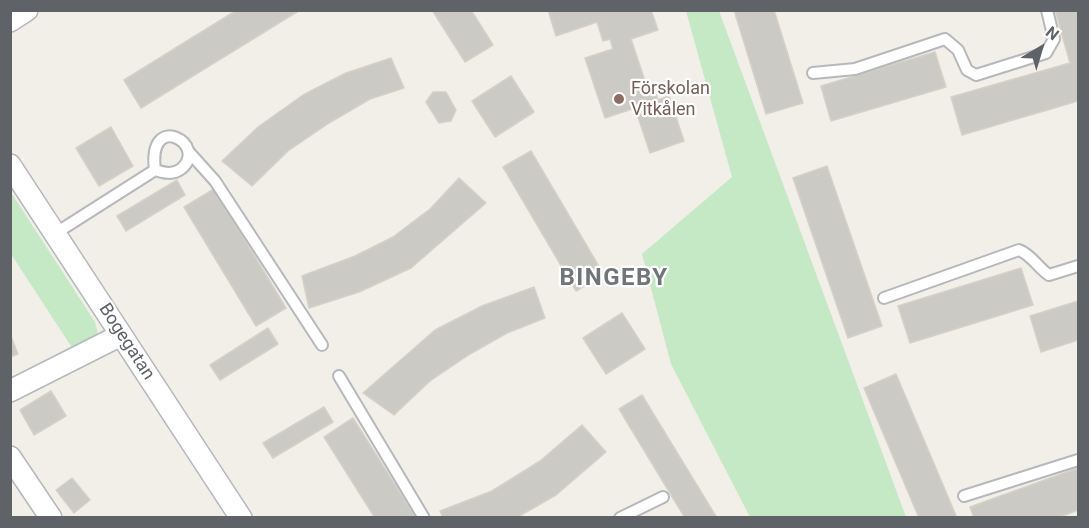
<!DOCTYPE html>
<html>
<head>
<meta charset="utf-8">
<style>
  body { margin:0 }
  #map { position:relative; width:1089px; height:528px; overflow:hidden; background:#f1efe8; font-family:Roboto,sans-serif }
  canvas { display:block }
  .frame { position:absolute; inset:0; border:12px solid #5f6368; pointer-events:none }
  .north { position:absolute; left:1011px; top:18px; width:60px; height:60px; -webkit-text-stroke:4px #fff; paint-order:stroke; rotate:38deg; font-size:16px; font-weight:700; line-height:24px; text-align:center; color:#5f6368 }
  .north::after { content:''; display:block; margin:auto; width:21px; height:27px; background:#5f6368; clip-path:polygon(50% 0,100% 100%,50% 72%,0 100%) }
</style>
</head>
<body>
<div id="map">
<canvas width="1089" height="528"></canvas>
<div class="frame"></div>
<div class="north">N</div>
</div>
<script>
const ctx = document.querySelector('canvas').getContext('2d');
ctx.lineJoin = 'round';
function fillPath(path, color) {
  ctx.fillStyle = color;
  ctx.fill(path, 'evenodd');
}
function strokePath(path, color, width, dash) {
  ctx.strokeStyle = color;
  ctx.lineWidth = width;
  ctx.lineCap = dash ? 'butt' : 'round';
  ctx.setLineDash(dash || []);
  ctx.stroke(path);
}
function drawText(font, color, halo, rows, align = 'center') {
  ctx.font = font + ' Roboto,sans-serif';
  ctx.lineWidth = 4.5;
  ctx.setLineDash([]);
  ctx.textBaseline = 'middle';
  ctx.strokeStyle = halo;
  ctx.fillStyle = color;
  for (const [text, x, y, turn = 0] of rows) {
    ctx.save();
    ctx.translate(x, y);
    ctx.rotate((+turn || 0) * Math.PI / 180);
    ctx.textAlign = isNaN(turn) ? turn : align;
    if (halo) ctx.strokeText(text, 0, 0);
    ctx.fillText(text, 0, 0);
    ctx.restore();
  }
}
const green = new Path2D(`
  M686 11H719L906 517H750L671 364 642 254 732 177Z
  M10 191 95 322 98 334 73 349 11 254Z`);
const building = new Path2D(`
  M237 10H300L141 108 124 80Z
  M432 10H471L493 45 465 62Z
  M548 10H651L658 30 631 39 648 90 654 88 658 100 669 96 684 141 650 153 635 108 605 118 585 58 613 49 610 39 603 41 597 22 556 36Z
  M734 10H774L803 103 766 114Z
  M1055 10H1078V101L962 135 951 97 1070 63Z
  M935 52 946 87 831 121 821 86Z
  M391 58 404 88 370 99 329 123 288 151 252 186 222 161 258 127 303 95 346 73Z
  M511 76 534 112 495 137 472 101Z
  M433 92H446L456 110 451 121 439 123 426 102Z
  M111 127 133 166 99 186 76 148Z
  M531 151 604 275 576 291 503 167Z
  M827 166 882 326 848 338 793 178Z
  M459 178 486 203 411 268 359 292 309 308 302 276 355 256 393 237 430 209Z
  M177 180 185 195 126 231 117 216Z
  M214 189 286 308 256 326 184 207Z
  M1021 268 1033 305 910 343 898 306Z
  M534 287 545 318 507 333 470 354 430 381 394 415 363 393 435 330 482 306Z
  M1078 301V340L1041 352 1030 316Z
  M622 313 645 349 606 374 583 338Z
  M268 328 278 344 220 380 210 365Z
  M10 334 18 354 10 357Z
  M896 374 957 518H919L864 388Z
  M51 391 66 416 34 435 20 410Z
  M642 395 717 518H685L619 409Z
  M324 407 333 422 273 458 263 443Z
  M353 418 416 518H375L324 437Z
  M582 425 606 452 556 495 516 518H443L440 511 492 491 540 461Z
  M1078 468V510L1057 518H974L970 507Z
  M72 478 90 500 74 513 56 490Z`);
const lane = new Path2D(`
  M813 73 855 69 945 39 958 50 967 70 976 75 1046 53 1054 39 1047 10
  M189 152 215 181 322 345
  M56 233 155 170C164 173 173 175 181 169 210 145 147 109 155 170
  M884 298 1019 250C1033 256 1037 267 1049 275L1078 266
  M339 376 424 518
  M964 496 1078 460
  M620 518 663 497`);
const street = new Path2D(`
  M10 21 27 10
  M10 165 241 518
  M10 391 121 335
  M10 457 51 518`);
const markers = [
  [619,99,6,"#8d6e63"]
];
const educationNames = [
  ["Förskolan",631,89],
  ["Vitkålen",631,110]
];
const streetNames = [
  ["Bogegatan",126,342,57]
];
const districtNames = [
  ["BINGEBY",614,279]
];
fillPath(green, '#c5e8c5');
fillPath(building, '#cccac5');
strokePath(building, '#d6d1c6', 1.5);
strokePath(lane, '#b5b8bc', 14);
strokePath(street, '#b5b8bc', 24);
strokePath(lane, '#fff', 10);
strokePath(street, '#fff', 21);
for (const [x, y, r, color] of markers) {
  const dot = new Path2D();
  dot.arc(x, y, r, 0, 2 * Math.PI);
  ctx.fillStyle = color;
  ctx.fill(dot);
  strokePath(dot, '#fff', 2);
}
drawText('18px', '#785e54', '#fff', educationNames, 'left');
drawText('18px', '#5f6368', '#fff', streetNames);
ctx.letterSpacing = '1.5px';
drawText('bold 24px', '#70757a', '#fff', districtNames);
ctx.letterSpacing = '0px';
</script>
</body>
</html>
